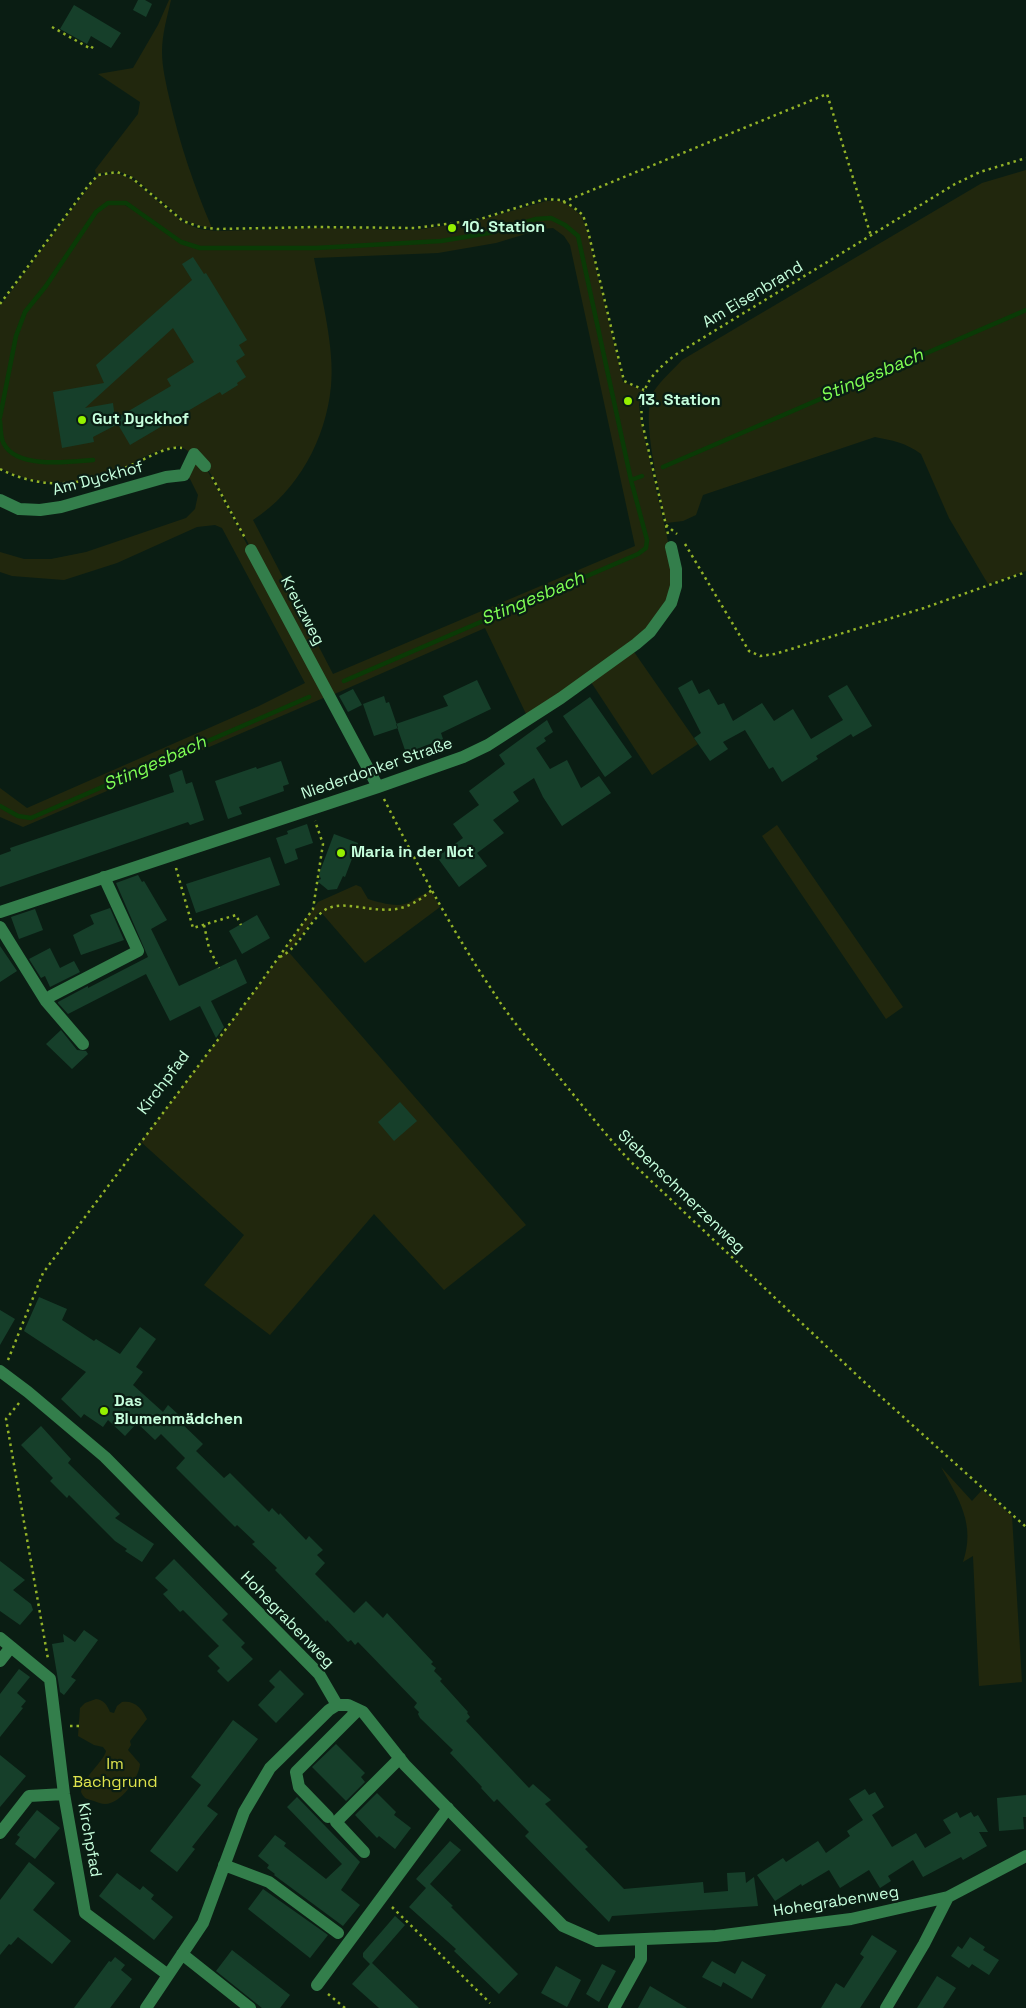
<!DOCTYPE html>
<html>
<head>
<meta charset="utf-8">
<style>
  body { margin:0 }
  canvas { display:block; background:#0a1d13 }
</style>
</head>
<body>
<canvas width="1026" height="2008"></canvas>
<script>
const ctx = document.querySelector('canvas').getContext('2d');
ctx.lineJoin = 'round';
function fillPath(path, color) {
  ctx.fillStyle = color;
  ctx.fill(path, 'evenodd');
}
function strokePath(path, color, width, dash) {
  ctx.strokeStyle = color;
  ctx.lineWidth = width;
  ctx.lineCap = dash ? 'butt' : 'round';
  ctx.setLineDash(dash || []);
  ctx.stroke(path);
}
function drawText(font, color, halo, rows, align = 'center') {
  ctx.font = font + ' "Space Grotesk",sans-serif';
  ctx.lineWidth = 4.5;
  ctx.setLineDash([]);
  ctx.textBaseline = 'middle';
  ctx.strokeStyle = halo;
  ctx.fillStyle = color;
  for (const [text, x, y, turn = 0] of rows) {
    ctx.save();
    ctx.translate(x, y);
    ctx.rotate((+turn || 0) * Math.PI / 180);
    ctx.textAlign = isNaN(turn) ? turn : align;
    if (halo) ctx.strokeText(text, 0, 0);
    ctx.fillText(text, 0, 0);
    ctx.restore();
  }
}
const green = new Path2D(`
  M169 0H171C167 17 162 35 162 52 162 67 166 83 169 97 179 142 194 186 212 228L200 226 184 220 133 177 118 171 96 174 95 170 138 114 140 102 98 74 133 68 158 25Z
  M1026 170V571L988 584 949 518 921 454C907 443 891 440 875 437L703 495 696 515 683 521 666 523C661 496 639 414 654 391 661 380 673 370 682 360L982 183Z
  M117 173 132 179 183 222 199 229 217 231 317 228 415 230 477 221 546 201H560L571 207 581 215 587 231 623 382 642 390 639 405 641 422 674 568V586L659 620 528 718 485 628 330 696 215 481C206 465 196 455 180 446 173 447 165 449 158 451 145 455 135 463 123 468 81 485 42 489 0 468V429C2 446 4 451 20 458L10 452 3 442 1 419 17 336 25 313 46 287 97 213 109 204 125 205 143 216 145 215 126 202H108L96 211 45 285 23 312 15 335 0 412V306L97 176ZM553 228 564 236 570 245 635 546 333 674 253 520C298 491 326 439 331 386 335 349 321 295 314 258L438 253 496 243 542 229Z
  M194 455 205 466 213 481 328 696 23 827 0 817V788L27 808 259 706 305 683 222 528 215 525 197 527 117 563 64 580 12 576 0 572V552L24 559H51L86 552 186 518 195 509 198 495 190 479 185 475Z
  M632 649 698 744 652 775 589 679Z
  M777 825 903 1007 886 1019 762 836Z
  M356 885 361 887 368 899C378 902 394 907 405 904 414 901 421 894 431 891L440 907 365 963 320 911 290 949 287 946 318 902Z
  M286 949 526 1225 444 1290 374 1214 270 1335 204 1285 244 1235 141 1142Z
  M941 1467 972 1501 982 1490 1012 1516 1022 1682 979 1686 973 1556 963 1562C976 1525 959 1499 941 1467Z
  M96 1699C104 1700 107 1705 110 1712L114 1713 117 1706 122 1702C135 1700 142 1709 147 1719L130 1741 131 1745 128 1750 140 1764C139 1778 121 1804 105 1804 102 1804 97 1802 94 1801 87 1799 84 1799 81 1792 83 1777 104 1761 106 1751L103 1747 94 1745 78 1736 80 1708 85 1703Z`);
const stream = new Path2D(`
  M0 417 16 336 25 312 46 286 96 212 108 203H126L181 242 200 248H316L441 241 489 233 536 219 551 218 565 225 578 236 631 480 647 540 646 548 638 554 344 681
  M0 421C1 428 0 438 4 444 17 469 69 462 93 460
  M663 467 1026 310
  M631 480 642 476
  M0 806 18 816 31 818 309 697`);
const building = new Path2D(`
  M138 0H145L152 4 146 17 133 10Z
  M74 5 121 33 111 48 91 36 87 44 60 29Z
  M193 257 204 274 206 273 247 340 239 345 245 355 236 361 246 377 237 383 238 385 222 395 220 392 130 445 116 421V425L93 437 94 442 62 448 53 392 104 383 96 365 192 280 182 264ZM173 328 194 362 167 379 171 386 115 419 113 403 85 408Z
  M477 680 491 709 441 733 443 739 406 753 396 724 448 706 443 696Z
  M692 680 699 694 709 689 718 705 724 703 733 721 762 703 774 721 793 709 811 739 843 720 828 696 847 685 872 726 853 737 851 734 816 756 818 759 782 782 773 767 769 769 745 730 723 742 728 749 710 761 694 738 701 733 678 688Z
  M353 689 362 705 348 712 339 696Z
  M384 696 386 703 389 702 398 728 374 736 363 704Z
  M590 697 632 757 605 777 563 716Z
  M547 720 553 732 544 738 546 741 536 748 550 769 567 760 581 788 599 776 611 793 562 826 543 797 534 778 513 792 519 801 493 820 504 833 477 853 487 866 459 887 437 857 463 838 453 824 479 805 469 791 505 764 499 755Z
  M281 761 289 784 283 786 284 791 239 807 242 814 228 819 215 781 256 767 257 769Z
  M182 770 186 784 192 782 204 820 190 825 188 822 0 887V855L11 851 10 848 174 792 169 775Z
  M307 824 313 843 295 849 298 859 285 864 276 838 288 834 287 831Z
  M334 834 358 843 345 877 343 876 337 889 328 890 317 881 321 879 319 874Z
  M270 857 280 885 196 913 186 884Z
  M138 875 142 882 144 881 167 920 151 929 179 986 236 959 247 983 211 1001 224 1027 216 1038 200 1006 170 1021 146 974 68 1014 58 1003V1002L88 986V988L148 957 116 883Z
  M110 908 124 940 81 955 73 935 94 924 90 915Z
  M35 909 43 930 19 939 11 917Z
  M257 915 270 938 242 954 229 931Z
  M0 946 17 971 0 982Z
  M50 948 60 968 74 961 80 972 50 987 45 976 41 978 29 959Z
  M61 1030 77 1050 86 1051 88 1054 72 1069 46 1044Z
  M400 1102 417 1121 394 1141 378 1122Z
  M39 1297 67 1309 62 1320 94 1341 96 1339 120 1354 140 1327 156 1339 136 1367 143 1372 133 1385 163 1412 168 1405 179 1415 176 1418 203 1444 196 1451 224 1478 230 1473 269 1512 272 1508 279 1515 280 1513 306 1540 309 1536 323 1550 317 1555 325 1563 315 1574 354 1613 366 1601 383 1618 387 1613 433 1662 431 1664 436 1668 434 1671 442 1679 440 1681 468 1712 467 1713 470 1717 466 1721 529 1788 533 1784 551 1800 545 1804 588 1847 585 1849 624 1889 703 1882 704 1893 728 1891 727 1873 745 1872 746 1883 754 1877 758 1906 612 1916 609 1922 525 1836 529 1832 497 1799 494 1802 481 1788 482 1787 450 1753 453 1750 420 1718 418 1714 419 1712 414 1707 417 1703 358 1642 355 1645 351 1640 348 1642 327 1620 326 1622 275 1570 277 1568 252 1544 255 1542 237 1525 235 1527 176 1468 185 1458 161 1434 155 1440 137 1423 125 1436 108 1420 103 1427 84 1414 81 1418 61 1399 86 1372 24 1331Z
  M0 1310 15 1319 0 1345Z
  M41 1426 71 1459 68 1463 120 1514 115 1518 154 1544 142 1562 125 1551 127 1549 115 1541 69 1495 67 1498 50 1481 53 1478 21 1445Z
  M174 1559 228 1614 222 1620 245 1643 241 1647 253 1659 228 1682 217 1671 220 1668 208 1656 219 1646 183 1610 180 1612 163 1594 168 1590 155 1578Z
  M0 1561 25 1580 13 1590 31 1604 33 1610 20 1625 0 1611Z
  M84 1630 98 1640 71 1677 76 1680 64 1695 60 1692 52 1644 64 1642 63 1634 75 1642Z
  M19 1669 30 1677 17 1693 26 1701 21 1707 23 1708 0 1737V1694Z
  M280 1670 304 1694 276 1723 258 1705 275 1687 269 1681Z
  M233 1720 258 1739 207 1806 218 1814 192 1847 195 1849 177 1872 150 1851 201 1785 191 1777Z
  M336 1744 365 1773 361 1777 365 1782 346 1801 312 1767Z
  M0 1755 26 1776 0 1807Z
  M865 1789 869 1795 875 1792 884 1807 872 1815 892 1847 916 1833 925 1848 951 1833 943 1820 957 1812 960 1818 971 1812 974 1817 978 1815 988 1832H979L987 1846 963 1860 961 1857 923 1877 913 1860 888 1876 891 1881 880 1888 869 1870 840 1888 829 1870 802 1886 801 1884 775 1901 757 1875 783 1858 786 1862 818 1841 826 1853 850 1836 847 1831 863 1820 849 1799Z
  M377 1793 396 1812 394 1815 411 1828 395 1849 379 1836 377 1838 355 1815Z
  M1026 1795V1817H1023L1024 1829 999 1831 997 1798Z
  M297 1797 360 1862 341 1890 360 1905 343 1926 274 1875 275 1874 267 1868 269 1865 258 1856 275 1835 286 1843 284 1846 326 1879 342 1864 287 1807Z
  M37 1810 60 1828 35 1859 15 1844 20 1837 17 1835Z
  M450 1841 461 1850 430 1884 453 1906 451 1907 518 1974 499 1994 454 1951 456 1949 409 1907 426 1888 416 1879Z
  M29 1862 55 1883 33 1910 71 1941 52 1964 18 1937 11 1945 9 1944 0 1955V1900Z
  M117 1873 140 1890 143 1886 149 1891 154 1895 151 1899 173 1917 154 1940 99 1896Z
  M263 1889 328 1935 310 1958 248 1909Z
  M395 1916 405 1925 372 1963 419 2008H379L352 1984 370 1964 363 1957V1953Z
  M872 1935 897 1951 860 2008H821L836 1983 844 1988 864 1957 860 1954Z
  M970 1937 985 1947 983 1950 999 1960 989 1975 972 1964 969 1968 951 1956 958 1946 962 1949Z
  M232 1950 290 1995 280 2008H262L216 1971Z
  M115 1957 125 1965 121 1970 132 1979 110 2008H74L109 1961 111 1962Z
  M712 1961 735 1974 742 1961 766 1975 752 1999 723 1982 721 1987 702 1977Z
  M602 1964 616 1971 599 2002 586 1994Z
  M556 1966 581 1980 567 2007 541 1993Z
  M937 1976 956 1988 943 2008H917Z
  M650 1986 687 2008H638Z`);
const path = new Path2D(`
  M52 27 91 49 95 43
  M563 202 827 94 871 236
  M0 304 88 186 98 175 117 172 132 178 183 221 200 227 217 229 316 227 415 228 477 220 545 199 560 200 572 206 583 215 588 231 624 381 644 390
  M0 469C48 493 91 484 138 462 151 456 167 446 182 448
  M212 477 245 538
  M666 525 677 534
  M668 534 642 422C639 388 649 376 675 355L955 184 980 172 1026 158
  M685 544 749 651 760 656 775 654 924 608 1026 572
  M384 799C417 864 451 929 492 990 510 1019 533 1045 554 1071 579 1101 603 1132 630 1161L861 1379 1026 1527
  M176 868 193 928 236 915 241 925
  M204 925 209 948 219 968
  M280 957C301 947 312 914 329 908 339 904 349 906 359 907 392 912 406 912 432 890
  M8 1360 43 1273 256 989 313 909 323 844 315 821
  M19 1403 6 1419 48 1659
  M70 1726H79
  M392 1907 490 2003
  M328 1994 345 2008`);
const minor = new Path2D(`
  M0 500 19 509 40 510 61 507 166 477 184 475 194 454 205 466
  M251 550 378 787
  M0 912 378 787 463 757 488 745 561 698 636 644 650 632 671 603 676 586V569L671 547
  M0 927 46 1001 83 1044
  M51 996 138 951 104 877
  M0 1371 28 1392 105 1457 319 1674 337 1705
  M0 1638 11 1647 0 1661
  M11 1647 50 1679 64 1794 85 1913 168 1975
  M328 1817 299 1787 296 1772 358 1710
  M0 1833 29 1796 64 1794
  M364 1852 336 1822 400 1758
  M224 1865 269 1882 338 1933
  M182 1954 250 2008
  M317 1985 448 1808
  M146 2008 203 1923 244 1812 270 1768 329 1710 337 1705H348L363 1712 405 1765 563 1926 597 1941 716 1936 851 1919 948 1897 1026 1856
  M614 2008 641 1959V1940
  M886 2008 924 1944 948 1897`);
const markers = [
  [452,228,5,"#95f100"],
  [628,401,5,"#95f100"],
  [82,420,5,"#95f100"],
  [341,853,5,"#95f100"],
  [104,1411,5,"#95f100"]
];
const poiNames = [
  ["10. Station",462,228],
  ["13. Station",638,401],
  ["Gut Dyckhof",92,420],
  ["Maria in der Not",351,853],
  ["Das",114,1402],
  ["Blumenmädchen",114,1420]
];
const streetNames = [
  ["Am Eisenbrand",753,295,-31],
  ["Am Dyckhof",98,479,-15],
  ["Kreuzweg",302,611,62],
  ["Niederdonker Straße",377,769,-19],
  ["Kirchpfad",164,1083,-53],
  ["Siebenschmerzenweg",681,1192,44],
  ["Hohegrabenweg",287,1620,46],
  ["Kirchpfad",89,1840,80],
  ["Hohegrabenweg",836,1902,-9]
];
const parkNames = [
  ["Im",115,1765],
  ["Bachgrund",115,1783]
];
const waterNames = [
  ["Stingesbach",872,376,-23],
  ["Stingesbach",533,599,-23],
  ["Stingesbach",155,764,-24]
];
fillPath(green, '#21270d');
strokePath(stream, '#0a3a06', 4.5);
fillPath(building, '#163f2a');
strokePath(path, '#93b327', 2.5, [2.5, 4]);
strokePath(minor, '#337e4b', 12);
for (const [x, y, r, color] of markers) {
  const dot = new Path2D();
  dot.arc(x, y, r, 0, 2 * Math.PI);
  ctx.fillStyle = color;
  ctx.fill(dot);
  strokePath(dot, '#0a1d13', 2);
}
drawText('bold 16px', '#c6ffdd', '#0a1d13', poiNames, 'left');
drawText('16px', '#c6ffdd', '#0a1d13', streetNames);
drawText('16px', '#dfe44d', '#0a1d13', parkNames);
drawText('italic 18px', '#80ff54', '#0a1d13', waterNames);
</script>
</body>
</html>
